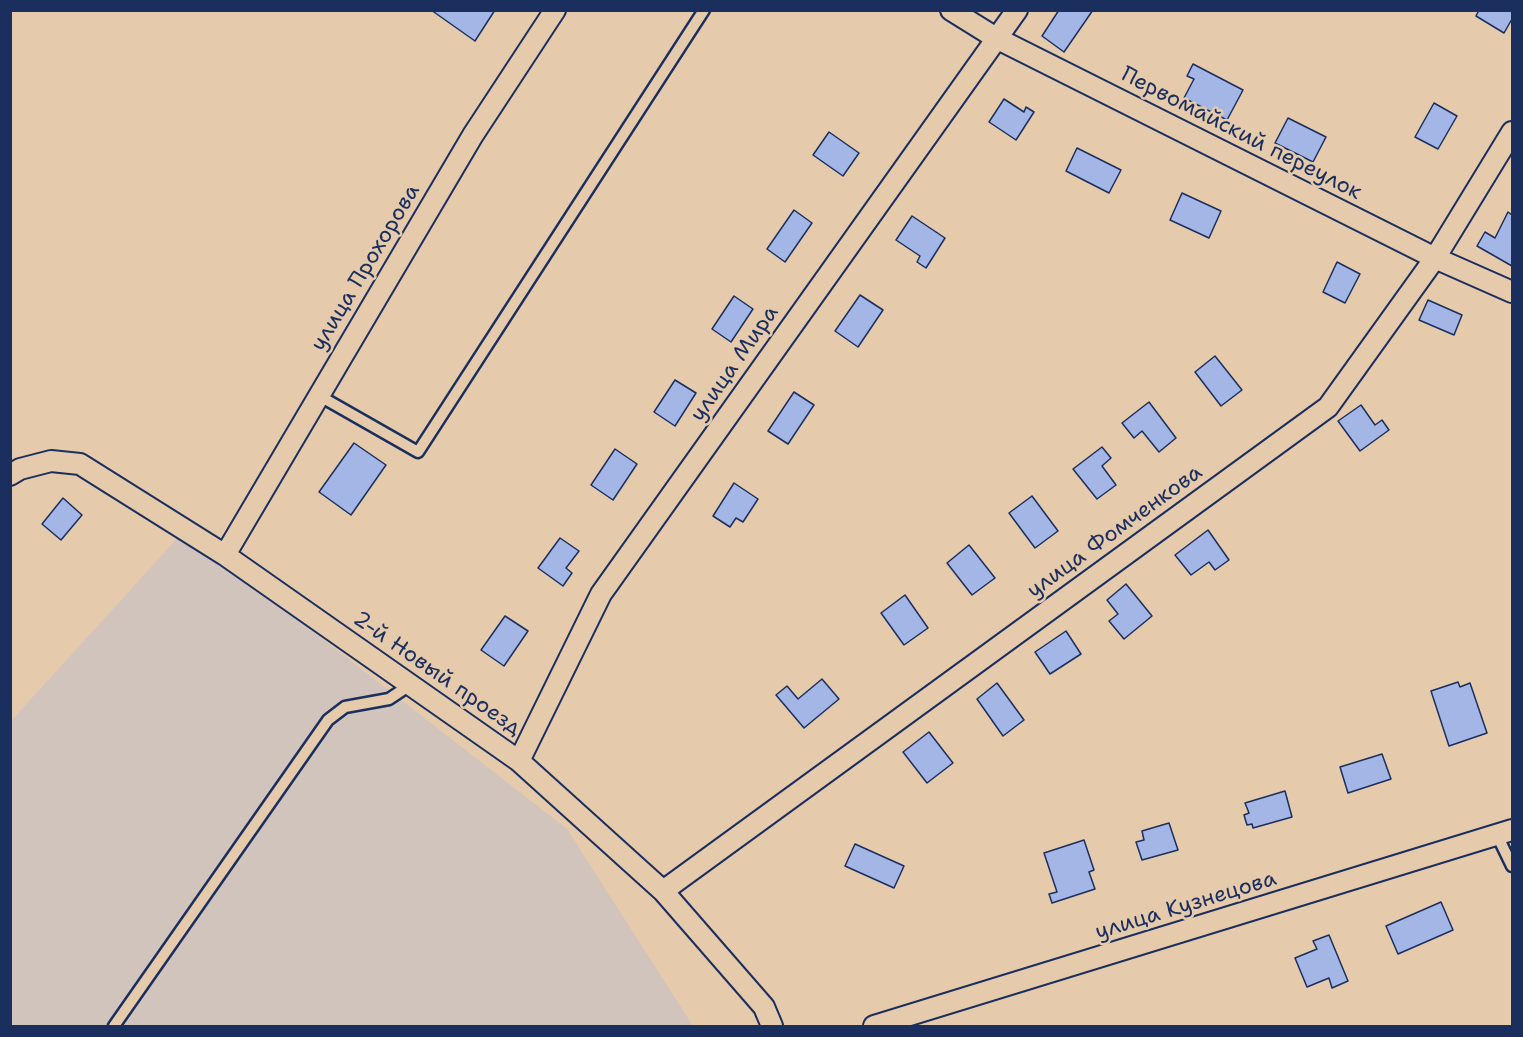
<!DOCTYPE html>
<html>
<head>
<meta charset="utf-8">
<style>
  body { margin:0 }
  #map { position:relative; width:1523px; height:1037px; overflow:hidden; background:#e5caac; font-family:"Shantell Sans",sans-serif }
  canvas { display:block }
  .frame { position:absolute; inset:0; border:12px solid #1b2f5e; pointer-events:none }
</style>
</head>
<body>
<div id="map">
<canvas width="1523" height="1037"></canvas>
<div class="frame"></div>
</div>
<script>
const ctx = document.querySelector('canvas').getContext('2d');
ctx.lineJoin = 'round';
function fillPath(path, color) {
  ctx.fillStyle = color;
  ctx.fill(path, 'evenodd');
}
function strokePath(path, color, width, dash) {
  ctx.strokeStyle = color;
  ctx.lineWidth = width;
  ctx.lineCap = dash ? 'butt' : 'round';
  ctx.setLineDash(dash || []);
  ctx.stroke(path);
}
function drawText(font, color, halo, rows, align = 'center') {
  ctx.font = font + ' "Shantell Sans",sans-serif';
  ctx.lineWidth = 5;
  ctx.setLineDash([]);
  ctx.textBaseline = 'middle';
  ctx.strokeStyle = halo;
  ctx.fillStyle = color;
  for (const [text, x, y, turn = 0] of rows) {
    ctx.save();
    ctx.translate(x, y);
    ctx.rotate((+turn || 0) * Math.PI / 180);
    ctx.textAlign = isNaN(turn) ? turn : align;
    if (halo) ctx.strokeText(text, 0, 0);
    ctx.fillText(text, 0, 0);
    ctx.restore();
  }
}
const built = new Path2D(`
  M184 531 567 829 693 1026H11L10 722Z`);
const building = new Path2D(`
  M431 10H495L475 41Z
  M1059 10H1093L1064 52 1042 36Z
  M1479 10H1512V19L1504 33 1476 16Z
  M1193 64 1243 90 1227 120 1184 98 1194 79 1187 76Z
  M1004 99 1024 112 1026 107 1034 112 1016 140 989 122Z
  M1434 103 1457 116 1438 149 1415 137Z
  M1288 118 1326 137 1313 162 1275 143Z
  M829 132 859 153 843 176 813 155Z
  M1077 148 1121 170 1109 193 1066 171Z
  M1182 193 1221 211 1209 238 1170 220Z
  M794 210 812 223 785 262 767 249Z
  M1508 212 1512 215V266L1477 246 1485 232 1495 238Z
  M912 216 945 238 926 268 917 262 920 256 896 240Z
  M1337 262 1360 274 1345 303 1323 292Z
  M860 295 883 310 858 347 835 331Z
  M734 296 753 309 731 342 712 329Z
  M1428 300 1462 315 1454 335 1419 320Z
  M1215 356 1242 390 1221 406 1195 372Z
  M675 380 696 393 675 426 654 412Z
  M794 392 814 405 788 444 768 431Z
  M1149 402 1176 438 1159 452 1142 431 1134 438 1122 423Z
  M1361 405 1375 425 1382 420 1389 430 1360 451 1338 421Z
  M354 443 386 465 351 515 319 492Z
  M1102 447 1111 458 1102 466 1116 485 1097 499 1073 469Z
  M615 449 637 464 613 500 591 485Z
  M734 483 758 499 743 522 736 518 730 527 713 516Z
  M1032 496 1058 531 1035 548 1009 513Z
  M63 498 82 515 61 540 42 524Z
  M1208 530 1229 560 1215 570 1209 562 1191 575 1175 555Z
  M560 538 579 551 566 568 572 573 563 586 538 568Z
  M969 545 995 578 972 595 947 563Z
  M1126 584 1152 616 1124 639 1109 621 1118 614 1107 600Z
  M905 595 928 628 904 645 881 613Z
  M505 616 528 631 504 666 481 650Z
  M1066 631 1081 654 1050 674 1035 652Z
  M822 679 839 699 804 728 776 695 787 686 798 699Z
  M1458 682 1460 687 1470 683 1487 733 1449 746 1431 691Z
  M997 683 1024 720 1003 736 977 699Z
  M929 732 953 763 927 783 903 752Z
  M1382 754 1391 779 1348 793 1340 767Z
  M1285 791 1292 817 1253 828 1252 824 1247 825 1244 815 1249 813 1245 803Z
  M1169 823 1178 850 1142 860 1136 842 1144 840 1142 831Z
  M1084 840 1094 870 1089 872 1095 889 1052 903 1049 894 1057 892 1044 853Z
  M855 844 904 866 894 888 845 866Z
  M1441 902 1453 930 1398 954 1386 926Z
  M1329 935 1348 981 1332 988 1329 978 1307 987 1295 958 1317 949 1313 941Z`);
const lane = new Path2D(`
  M318 395 418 452 704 10
  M1497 835 1512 866
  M114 1026 328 720 345 707 389 699 410 685`);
const street = new Path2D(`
  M951 10 996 38 1435 258 1512 292
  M10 475 20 469 51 461 80 464 225 555 519 761 663 891 764 1007 772 1026
  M225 555 473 135 555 10
  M519 761 601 594 1017 10
  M663 891 1328 407 1435 258 1512 132
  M874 1026 1512 830`);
const streetNames = [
  ["Первомайский переулок",1241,134,27],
  ["улица Прохорова",366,268,-59],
  ["улица Мира",735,364,-55],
  ["улица Фомченкова",1115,532,-36],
  ["2-й Новый проезд",437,674,35],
  ["улица Кузнецова",1186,906,-17]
];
fillPath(built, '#d1c4bd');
fillPath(building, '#a3b6e5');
strokePath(building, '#1b2f5e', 1.5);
strokePath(lane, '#1b2f5e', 15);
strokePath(street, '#1b2f5e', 24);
strokePath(lane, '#e5caac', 10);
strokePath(street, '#e5caac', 20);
drawText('22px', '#1b2f5e', '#e5caac', streetNames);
</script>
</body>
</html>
